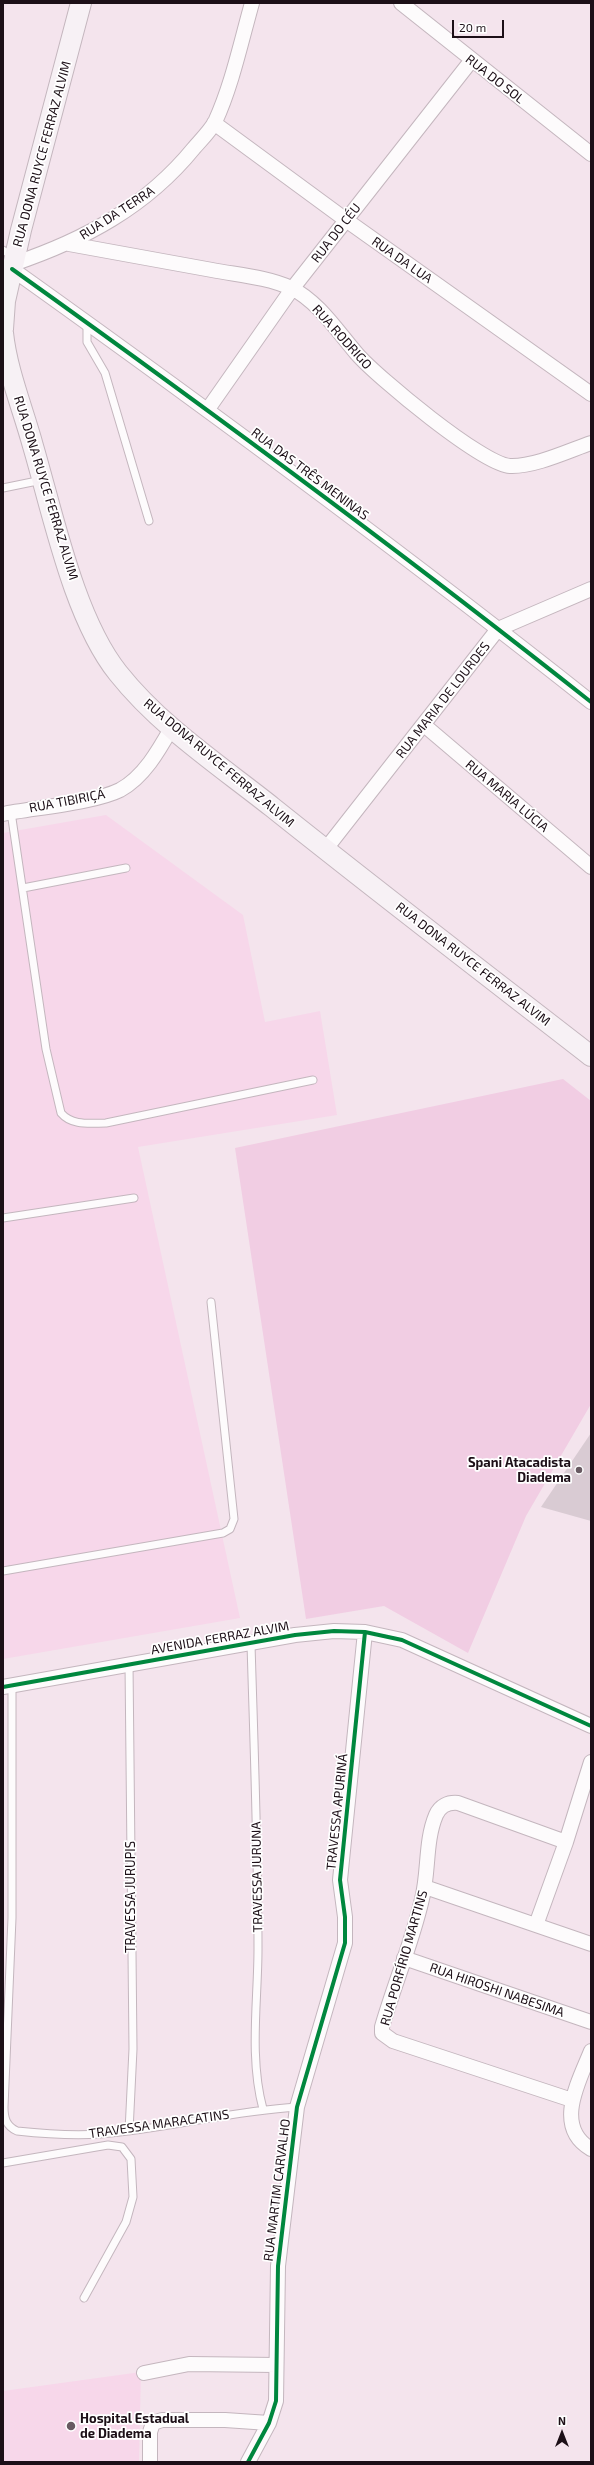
<!DOCTYPE html>
<html>
<head>
<meta charset="utf-8">
<style>
  body { margin:0 }
  #map { position:relative; width:594px; height:2465px; overflow:hidden; background:#f4e4ed; font-family:"Exo 2",sans-serif }
  canvas { display:block }
  .frame { position:absolute; inset:0; border:4px solid #1c0f17; pointer-events:none }
  .north { position:absolute; left:542px; top:2413px; width:40px; height:40px; -webkit-text-stroke:3px #fff; paint-order:stroke; rotate:0deg; font-size:11px; font-weight:700; line-height:16px; text-align:center; color:#1c0f17 }
  .north::after { content:''; display:block; margin:auto; width:14px; height:18px; background:#1c0f17; clip-path:polygon(50% 0,100% 100%,50% 72%,0 100%) }
  .scale { position:absolute; left:452px; top:20px; width:52px; height:18px; box-sizing:border-box; border:2px solid #1c0f17; border-top:0; padding-left:5px; font-size:12px; line-height:14px; white-space:nowrap; color:#1c0f17; -webkit-text-stroke:3px #fff; paint-order:stroke }
</style>
</head>
<body>
<div id="map">
<canvas width="594" height="2465"></canvas>
<div class="frame"></div>
<div class="north">N</div>
<div class="scale">20 m</div>
</div>
<script>
const ctx = document.querySelector('canvas').getContext('2d');
ctx.lineJoin = 'round';
function fillPath(path, color) {
  ctx.fillStyle = color;
  ctx.fill(path, 'evenodd');
}
function strokePath(path, color, width, dash) {
  ctx.strokeStyle = color;
  ctx.lineWidth = width;
  ctx.lineCap = dash ? 'butt' : 'round';
  ctx.setLineDash(dash || []);
  ctx.stroke(path);
}
function drawText(font, color, halo, rows, align = 'center') {
  ctx.font = font + ' "Exo 2",sans-serif';
  ctx.lineWidth = 3.5;
  ctx.setLineDash([]);
  ctx.textBaseline = 'middle';
  ctx.strokeStyle = halo;
  ctx.fillStyle = color;
  for (const [text, x, y, turn = 0] of rows) {
    ctx.save();
    ctx.translate(x, y);
    ctx.rotate((+turn || 0) * Math.PI / 180);
    ctx.textAlign = isNaN(turn) ? turn : align;
    if (halo) ctx.strokeText(text, 0, 0);
    ctx.fillText(text, 0, 0);
    ctx.restore();
  }
}
const built = new Path2D(`
  M106 815 243 915 265 1022 320 1011 337 1115 138 1147 240 1618 3 1659V833Z
  M141 2372 139 2462H3V2391Z`);
const green = new Path2D(`
  M563 1079 591 1101V1404L526 1516 468 1653 384 1606 306 1619 235 1148Z`);
const building = new Path2D(`
  M591 1433V1521L541 1507Z`);
const service = new Path2D(`
  M3 250 13 257
  M87 322V342L105 373 149 521
  M3 488 42 480
  M11 812 46 1049 61 1113C72 1126 90 1123 106 1123L313 1080
  M23 888 126 868
  M3 1218 134 1198
  M3 1571 223 1533 230 1529 234 1519 211 1302
  M251 1644C254 1746 258 1847 258 1949 258 2001 249 2057 263 2109
  M129 1664 133 2049 129 2131
  M12 1685V1918L4 2107C4 2118 6 2126 17 2131 45 2134 72 2136 100 2134 166 2129 230 2111 297 2107
  M3 2163 108 2145 122 2147 131 2159 133 2197 126 2222 84 2298`);
const minor = new Path2D(`
  M401 3 591 154
  M214 123 346 220 591 394
  M69 244C116 253 164 261 212 270 238 275 267 277 291 288 318 301 338 332 357 354 377 377 483 465 510 466 534 467 568 451 591 443
  M13 264C84 240 146 207 194 148 201 140 210 131 215 122 232 85 241 42 252 3
  M12 269C208 409 402 552 591 702
  M208 409 292 289 471 61
  M424 725 591 867
  M3 814C33 808 94 803 120 790 144 777 159 750 172 727
  M325 850 498 629 591 589
  M3 1687 295 1635 334 1631 365 1632 402 1640 591 1726
  M566 1842 458 1803C448 1802 440 1806 436 1815 425 1841 429 1872 422 1899 412 1943 394 1985 382 2027V2033L393 2041 572 2100
  M425 1887 591 1944
  M536 1925 566 1842 591 1762
  M404 1958 591 2022
  M591 2051C579 2081 553 2127 591 2149
  M144 2373 189 2364 276 2365
  M150 2462V2432L153 2423 162 2420H225L269 2423
  M248 2462 269 2423 276 2401 278 2266 297 2107 345 1943V1917L340 1880 365 1632`);
const secondary = new Path2D(`
  M3 329 5 301 21 230 81 3
  M3 333C7 371 23 409 33 446 53 514 74 618 118 673 160 726 219 765 272 807 377 891 484 973 591 1056`);
const cycleway = new Path2D(`
  M12 269C208 409 402 552 591 702
  M3 1687 295 1635 334 1631 365 1632 402 1640 591 1726
  M248 2462 269 2423 276 2401 278 2266 297 2107 345 1943V1917L340 1880 365 1632`);
const markers = [
  [579,1470,4,"#685a62"],
  [71,2426,5,"#685a62"]
];
const streetNames = [
  ["RUA DO SOL",495,79,38],
  ["RUA DONA RUYCE FERRAZ ALVIM",42,154,-75],
  ["RUA DA TERRA",117,213,-33],
  ["RUA DO CÉU",336,233,-52],
  ["RUA DA LUA",402,260,35],
  ["RUA RODRIGO",342,337,48],
  ["RUA DAS TRÊS MENINAS",310,474,37],
  ["RUA DONA RUYCE FERRAZ ALVIM",46,488,73],
  ["RUA MARIA DE LOURDES",443,700,-52],
  ["RUA DONA RUYCE FERRAZ ALVIM",219,763,40],
  ["RUA MARIA LÚCIA",507,796,40],
  ["RUA TIBIRIÇÁ",67,801,-11],
  ["RUA DONA RUYCE FERRAZ ALVIM",473,964,38],
  ["AVENIDA FERRAZ ALVIM",220,1638,-10],
  ["TRAVESSA APURINÁ",337,1812,-84],
  ["TRAVESSA JURUNA",257,1877,-91],
  ["TRAVESSA JURUPIS",131,1897,-90],
  ["RUA PORFÍRIO MARTINS",404,1958,-74],
  ["RUA HIROSHI NABESIMA",497,1990,19],
  ["TRAVESSA MARACATINS",159,2124,-8],
  ["RUA MARTIM CARVALHO",277,2190,-83]
];
const poiNames = [
  ["Spani Atacadista",571,1463],
  ["Diadema",571,1478],
  ["Hospital Estadual",80,2419,"left"],
  ["de Diadema",80,2434,"left"]
];
fillPath(built, '#f7d7ea');
fillPath(green, '#f1cde3');
fillPath(building, '#d9cbd3');
strokePath(service, '#c4b6be', 9);
strokePath(minor, '#c4b6be', 16);
strokePath(secondary, '#c4b6be', 22);
strokePath(service, '#fdfbfc', 7);
strokePath(minor, '#fdfbfc', 14);
strokePath(secondary, '#f7f1f5', 20);
strokePath(cycleway, '#00873e', 4);
for (const [x, y, r, color] of markers) {
  const dot = new Path2D();
  dot.arc(x, y, r, 0, 2 * Math.PI);
  ctx.fillStyle = color;
  ctx.fill(dot);
  strokePath(dot, '#fff', 1.5);
}
drawText('13px', '#1c0f17', '#fff', streetNames);
drawText('bold 13px', '#1c0f17', '#fff', poiNames, 'right');
</script>
</body>
</html>
